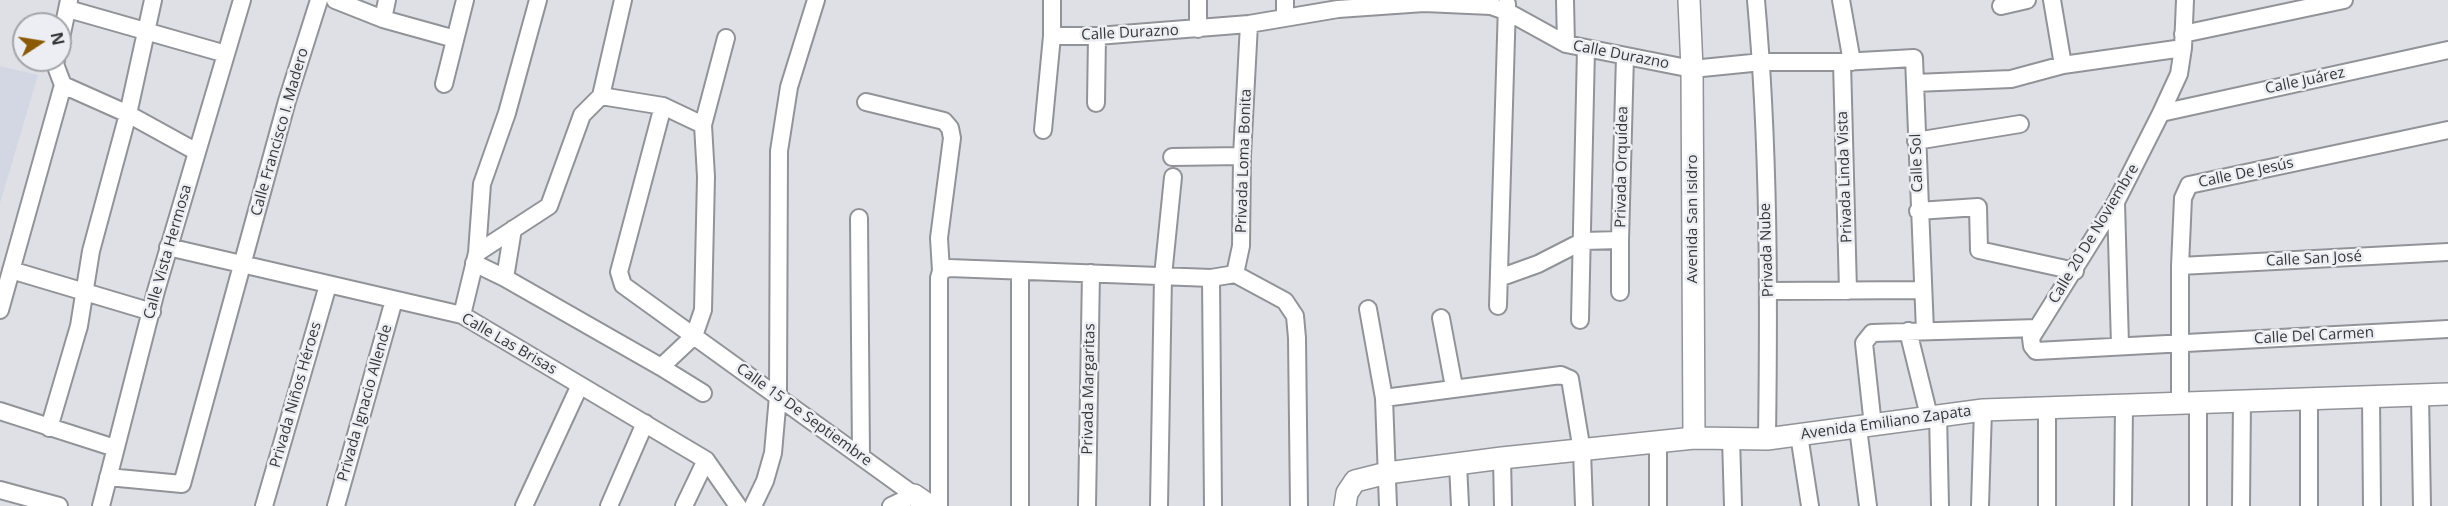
<!DOCTYPE html>
<html>
<head>
<meta charset="utf-8">
<style>
  body { margin:0 }
  #map { position:relative; width:2448px; height:506px; overflow:hidden; background:#dfe0e6; font-family:"Open Sans",sans-serif }
  canvas { display:block }
  .north { position:absolute; left:12px; top:12px; width:60px; height:60px; box-sizing:border-box; background:#eceef3; border:2px solid #a3a5a9; border-radius:50%; rotate:78deg; font-size:16px; font-weight:700; line-height:24px; text-align:center; color:#363739 }
  .north::after { content:''; display:block; margin:auto; width:21px; height:27px; background:#8c5a05; clip-path:polygon(50% 0,100% 100%,50% 72%,0 100%) }
</style>
</head>
<body>
<div id="map">
<canvas width="2448" height="506"></canvas>
<div class="north">N</div>
</div>
<script>
const ctx = document.querySelector('canvas').getContext('2d');
ctx.lineJoin = 'round';
function fillPath(path, color) {
  ctx.fillStyle = color;
  ctx.fill(path, 'evenodd');
}
function strokePath(path, color, width, dash) {
  ctx.strokeStyle = color;
  ctx.lineWidth = width;
  ctx.lineCap = dash ? 'butt' : 'round';
  ctx.setLineDash(dash || []);
  ctx.stroke(path);
}
function drawText(font, color, halo, rows, align = 'center') {
  ctx.font = font + ' "Open Sans",sans-serif';
  ctx.lineWidth = 5;
  ctx.setLineDash([]);
  ctx.textBaseline = 'middle';
  ctx.strokeStyle = halo;
  ctx.fillStyle = color;
  for (const [text, x, y, turn = 0] of rows) {
    ctx.save();
    ctx.translate(x, y);
    ctx.rotate((+turn || 0) * Math.PI / 180);
    ctx.textAlign = isNaN(turn) ? turn : align;
    if (halo) ctx.strokeText(text, 0, 0);
    ctx.fillText(text, 0, 0);
    ctx.restore();
  }
}
const built = new Path2D(`
  M0 66 38 75 0 203Z`);
const minor = new Path2D(`
  M335 0 383 19 455 39
  M1285 0V17
  M1565 0 1566 44
  M1756 0C1769 146 1769 293 1767 439
  M1841 0 1852 62
  M2052 0 2063 65
  M2185 0 2183 48 2179 74 2161 113 2116 202 2031 338 2032 346 2036 351 2448 329
  M2001 6 2027 0
  M68 9 226 54
  M383 19 387 0
  M1198 29V0
  M2183 34 2344 0
  M1052 36H1097L1249 24 1338 9 1424 3 1491 6 1508 12 1566 44 1692 69 1762 62H1842L1914 58 1925 331
  M60 43 69 0
  M1842 62 1848 291
  M1915 83 2011 79 2063 65 2183 48
  M444 84 465 0
  M63 85 128 114 197 152
  M601 96 663 106 703 125
  M601 96 623 0
  M866 102 944 121 950 128 952 138 939 238 941 271
  M1096 103 1097 36
  M663 106 619 272 623 285 914 495 891 506
  M2161 113 2448 50
  M1043 130 1052 36V0
  M1916 141 2020 124
  M1172 157 1242 156
  M2116 203 2120 345
  M1918 211 1978 207 1979 250 2075 271
  M859 218 861 456
  M168 247 462 315 706 460 738 506
  M477 253 482 184 507 113 538 0
  M474 263 505 278 661 367 694 336 703 310 706 177 703 125 726 38
  M2180 266 2448 252
  M11 270 152 312
  M1235 274 1285 301 1295 316 1297 338 1299 506
  M505 278 513 229
  M1211 278 1213 506
  M1499 278 1538 264 1583 241 1620 240 1625 56
  M1769 291 1922 290
  M1620 292V240
  M1498 306 1507 4
  M1368 309 1384 398 1388 506
  M0 310 63 85 55 64 56 60
  M462 315 477 253 549 206 582 115 601 96
  M1441 318 1454 387
  M1580 320 1586 48
  M1908 331 1929 416
  M661 367 703 393
  M2420 395 2422 506
  M2371 397 2372 506
  M1384 398 1561 375 1570 379 1582 451 1584 506
  M2309 398V506
  M2180 403V266L2183 198 2189 185 2448 130
  M0 411 115 448
  M1938 414 1940 506
  M1873 426 1864 343 1872 333 2037 328
  M49 428 79 326 91 251 128 114 153 0
  M1858 428 1868 506
  M1799 435 1810 506
  M1731 438 1733 506
  M1658 442V506
  M1502 458 1503 506
  M1458 464 1460 506
  M108 477 182 484 287 101 319 0
  M0 490 59 506
  M101 506 156 291 242 0
  M264 506 328 285
  M336 506 394 300
  M524 506 580 385
  M609 506 645 423
  M684 506 706 460
  M753 506 765 481 773 453 778 396 779 151 789 87 816 0
  M939 506V278L941 271 949 268 1211 278 1235 274 1241 246 1242 156 1249 24
  M1020 506V273
  M1087 506 1091 273
  M1159 506 1163 276 1173 177
  M1980 506 1983 410
  M2047 506V408
  M2123 506 2124 404
  M2198 506V403
  M2241 506 2242 401`);
const major = new Path2D(`
  M1689 0 1692 69 1694 438
  M914 495 930 506
  M1345 506 1347 493 1355 481 1387 473 1502 458 1694 438 1767 439 1983 410 2448 394`);
const streetNames = [
  ["Calle Durazno",1130,33,-3],
  ["Calle Durazno",1621,55,11],
  ["Calle Juárez",2305,81,-12],
  ["Calle Francisco I. Madero",280,132,-74],
  ["Privada Loma Bonita",1244,161,-88],
  ["Calle Sol",1917,163,-92],
  ["Privada Orquídea",1622,167,-89],
  ["Calle De Jesús",2246,173,-12],
  ["Privada Linda Vista",1845,177,-92],
  ["Avenida San Isidro",1693,219,-90],
  ["Calle 20 De Noviembre",2094,234,-59],
  ["Privada Nube",1767,250,-92],
  ["Calle Vista Hermosa",168,252,-74],
  ["Calle San José",2314,259,-3],
  ["Calle Del Carmen",2314,336,-3],
  ["Calle Las Brisas",509,344,30],
  ["Privada Margaritas",1089,389,-89],
  ["Privada Niños Héroes",296,395,-74],
  ["Privada Ignacio Allende",365,403,-74],
  ["Calle 15 De Septiembre",804,415,36],
  ["Avenida Emiliano Zapata",1886,423,-8]
];
fillPath(built, '#d3d6e3');
strokePath(minor, '#929398', 20);
strokePath(major, '#929398', 24);
strokePath(minor, '#fff', 16);
strokePath(major, '#fff', 21);
drawText('15px', '#363739', '#eceef3', streetNames);
</script>
</body>
</html>
